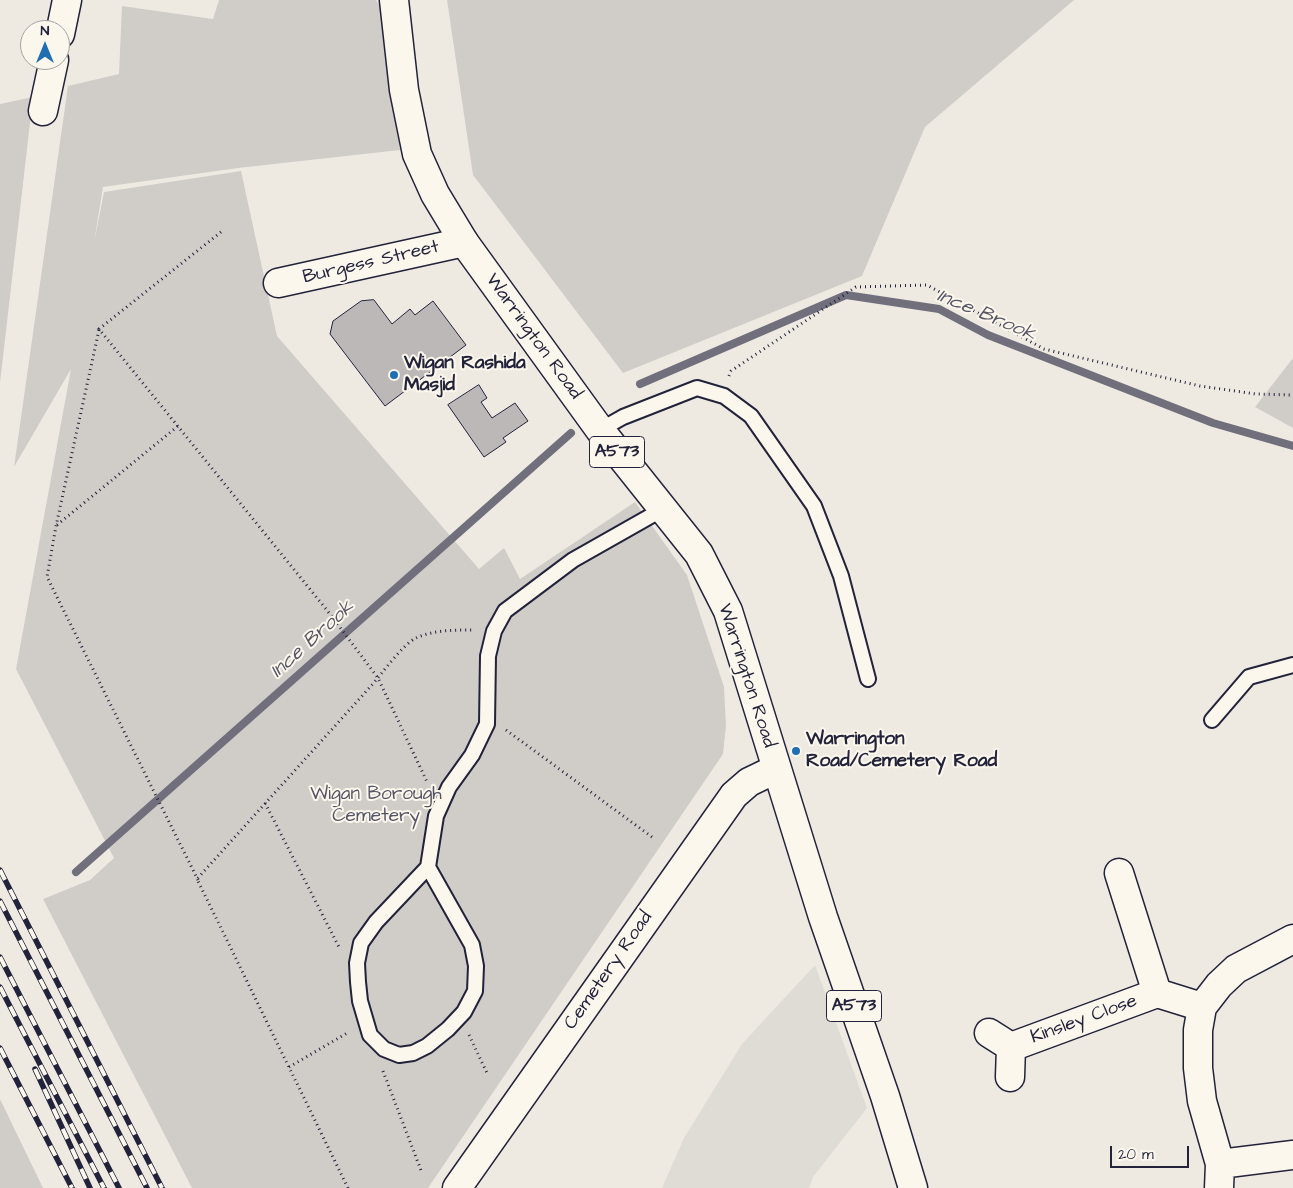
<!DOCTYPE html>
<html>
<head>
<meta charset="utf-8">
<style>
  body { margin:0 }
  #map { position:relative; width:1293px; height:1188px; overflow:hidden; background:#eeeae2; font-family:"Architects Daughter",sans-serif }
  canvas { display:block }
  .north { position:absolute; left:20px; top:20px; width:50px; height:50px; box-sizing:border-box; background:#fbf7ec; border:1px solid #a4a2a5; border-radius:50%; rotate:0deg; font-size:14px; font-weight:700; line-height:20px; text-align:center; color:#22223b }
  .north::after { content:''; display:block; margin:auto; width:18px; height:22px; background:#1f6fb2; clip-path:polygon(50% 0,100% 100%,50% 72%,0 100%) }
  .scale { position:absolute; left:1110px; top:1146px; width:79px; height:22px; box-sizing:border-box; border:2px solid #22223b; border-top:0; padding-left:6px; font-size:15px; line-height:18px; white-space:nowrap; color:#22223b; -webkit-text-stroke:4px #fbf7ec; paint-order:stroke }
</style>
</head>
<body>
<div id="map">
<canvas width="1293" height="1188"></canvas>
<div class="north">N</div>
<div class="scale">20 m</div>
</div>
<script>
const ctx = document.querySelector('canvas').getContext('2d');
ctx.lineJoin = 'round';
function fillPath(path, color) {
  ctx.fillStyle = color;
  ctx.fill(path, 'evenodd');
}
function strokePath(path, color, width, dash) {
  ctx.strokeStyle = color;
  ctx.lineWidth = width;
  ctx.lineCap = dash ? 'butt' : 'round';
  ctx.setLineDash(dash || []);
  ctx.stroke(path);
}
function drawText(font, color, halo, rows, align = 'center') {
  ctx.font = font + ' "Architects Daughter",sans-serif';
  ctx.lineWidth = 4;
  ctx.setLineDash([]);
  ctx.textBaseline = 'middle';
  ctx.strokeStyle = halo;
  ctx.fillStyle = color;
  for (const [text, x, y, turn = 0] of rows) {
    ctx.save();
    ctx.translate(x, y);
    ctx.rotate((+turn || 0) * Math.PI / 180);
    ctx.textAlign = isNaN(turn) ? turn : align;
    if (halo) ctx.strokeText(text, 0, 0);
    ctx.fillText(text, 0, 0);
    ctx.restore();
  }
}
const built = new Path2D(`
  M815 965 867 1108 813 1177 809 1188H662L684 1138 742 1044Z`);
const green = new Path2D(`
  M219 0H376L384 13 400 150 238 168 103 187 94 243 104 192 241 171 277 336 479 569 504 548 520 579 635 502 687 575 724 687 726 726 723 754 428 1188H192L43 899 90 880 114 858 16 669 71 369 14 467 68 86 119 74 122 6 213 19Z
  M447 0H1074L925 127 862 276 623 373 473 175Z
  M33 97 0 383V104Z
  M1293 358V428L1255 407Z
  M0 1099 43 1188H0Z`);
const stream = new Path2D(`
  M640 384 846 295 939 309 988 335 1213 423 1293 446
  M76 872 571 433`);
const building = new Path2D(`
  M374 300 392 324 410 309 415 315 433 301 466 345 385 406 330 334 333 321 361 301Z
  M479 385 487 398 481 402 492 418 515 403 528 421 503 438 506 442 484 457 448 405Z`);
const path = new Path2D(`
  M221 232 99 329 326 609 378 678 428 784
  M99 330 56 526 47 577 198 880
  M729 376 731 371 856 287 927 285 1044 349 1200 386 1256 394 1293 395
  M57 525 178 426
  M506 730 652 837
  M265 803 339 947
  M469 1035 487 1073
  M289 1067 349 1032
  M383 1071 422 1173
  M348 1188 197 879 371 686C381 675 403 644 416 638 433 630 454 630 473 630`);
const service = new Path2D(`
  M600 430 623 417 697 388 724 396 751 416 814 506 841 576 868 679
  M1212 720 1249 677 1293 665
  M428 867 376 922 361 943 357 963 358 982 360 1001 370 1035 384 1049 399 1055 413 1053 427 1046 448 1029 464 1012 475 991 476 966 472 945 428 867 436 816 449 787 472 755 487 724 488 656 494 631 505 611 573 560 663 509`);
const minor = new Path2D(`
  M60 34 67 0
  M43 111 54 60
  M278 283 464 242
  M1119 873 1157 993 1202 1007
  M989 1033 1011 1047 1010 1077
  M1011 1047 1157 993
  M1220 1164 1293 1155
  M457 1188 734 795 749 782 776 769
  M1219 1188 1220 1164 1202 1101 1198 1068V1030L1202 1007 1219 985 1236 969 1293 939`);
const primary = new Path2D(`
  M394 0 404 90 417 154 435 194 464 242 600 430 699 554 728 611 823 917 885 1096 913 1188`);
const rail = new Path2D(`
  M0 870 162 1188
  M0 901 147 1188
  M0 957 119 1188
  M0 987 104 1188
  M0 1048 72 1188
  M35 1069 90 1188`);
const markers = [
  [394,375,5,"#1f6fb2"],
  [796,751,5,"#1f6fb2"]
];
const shields = [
  [617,452,55],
  [854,1006,55]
];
const shieldNames = [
  ["A573",617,452],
  ["A573",854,1006]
];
const streetNames = [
  ["Burgess Street",371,263,-13],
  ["Warrington Road",533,337,54],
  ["Warrington Road",746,676,72],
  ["Cemetery Road",609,971,-55],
  ["Kinsley Close",1084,1020,-20]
];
const poiNames = [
  ["Wigan Rashida",404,364],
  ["Masjid",404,386],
  ["Warrington",806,740],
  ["Road/Cemetery Road",806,762]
];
const parkNames = [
  ["Wigan Borough",376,795],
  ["Cemetery",376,817]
];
const waterNames = [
  ["Ince Brook",986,316,23],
  ["Ince Brook",313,640,-42]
];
fillPath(built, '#dfdbd5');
fillPath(green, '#d0cdc9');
strokePath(stream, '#716f7c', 8);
fillPath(building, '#bcb8b8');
strokePath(building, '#22223b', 1);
strokePath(service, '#22223b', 18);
strokePath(minor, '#22223b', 31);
strokePath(primary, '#22223b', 31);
strokePath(path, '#22223b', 3, [1, 4]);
strokePath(service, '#fbf7ec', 14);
strokePath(minor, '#fbf7ec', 28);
strokePath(primary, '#fbf7ec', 28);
strokePath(rail, '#22223b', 5.5);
strokePath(rail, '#fbf7ec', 4, [11]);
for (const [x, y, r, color] of markers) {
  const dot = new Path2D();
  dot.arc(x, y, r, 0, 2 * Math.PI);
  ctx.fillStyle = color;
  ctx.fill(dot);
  strokePath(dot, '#fbf7ec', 2);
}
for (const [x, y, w] of shields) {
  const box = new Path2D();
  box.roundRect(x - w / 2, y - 15.5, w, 31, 4);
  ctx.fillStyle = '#fbf7ec';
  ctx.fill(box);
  strokePath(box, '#22223b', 1);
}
drawText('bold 18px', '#22223b', null, shieldNames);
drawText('19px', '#22223b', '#fbf7ec', streetNames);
drawText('bold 19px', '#22223b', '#fbf7ec', poiNames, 'left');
drawText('19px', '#565566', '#fbf7ec', parkNames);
drawText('italic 20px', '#575666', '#fbf7ec', waterNames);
</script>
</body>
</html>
